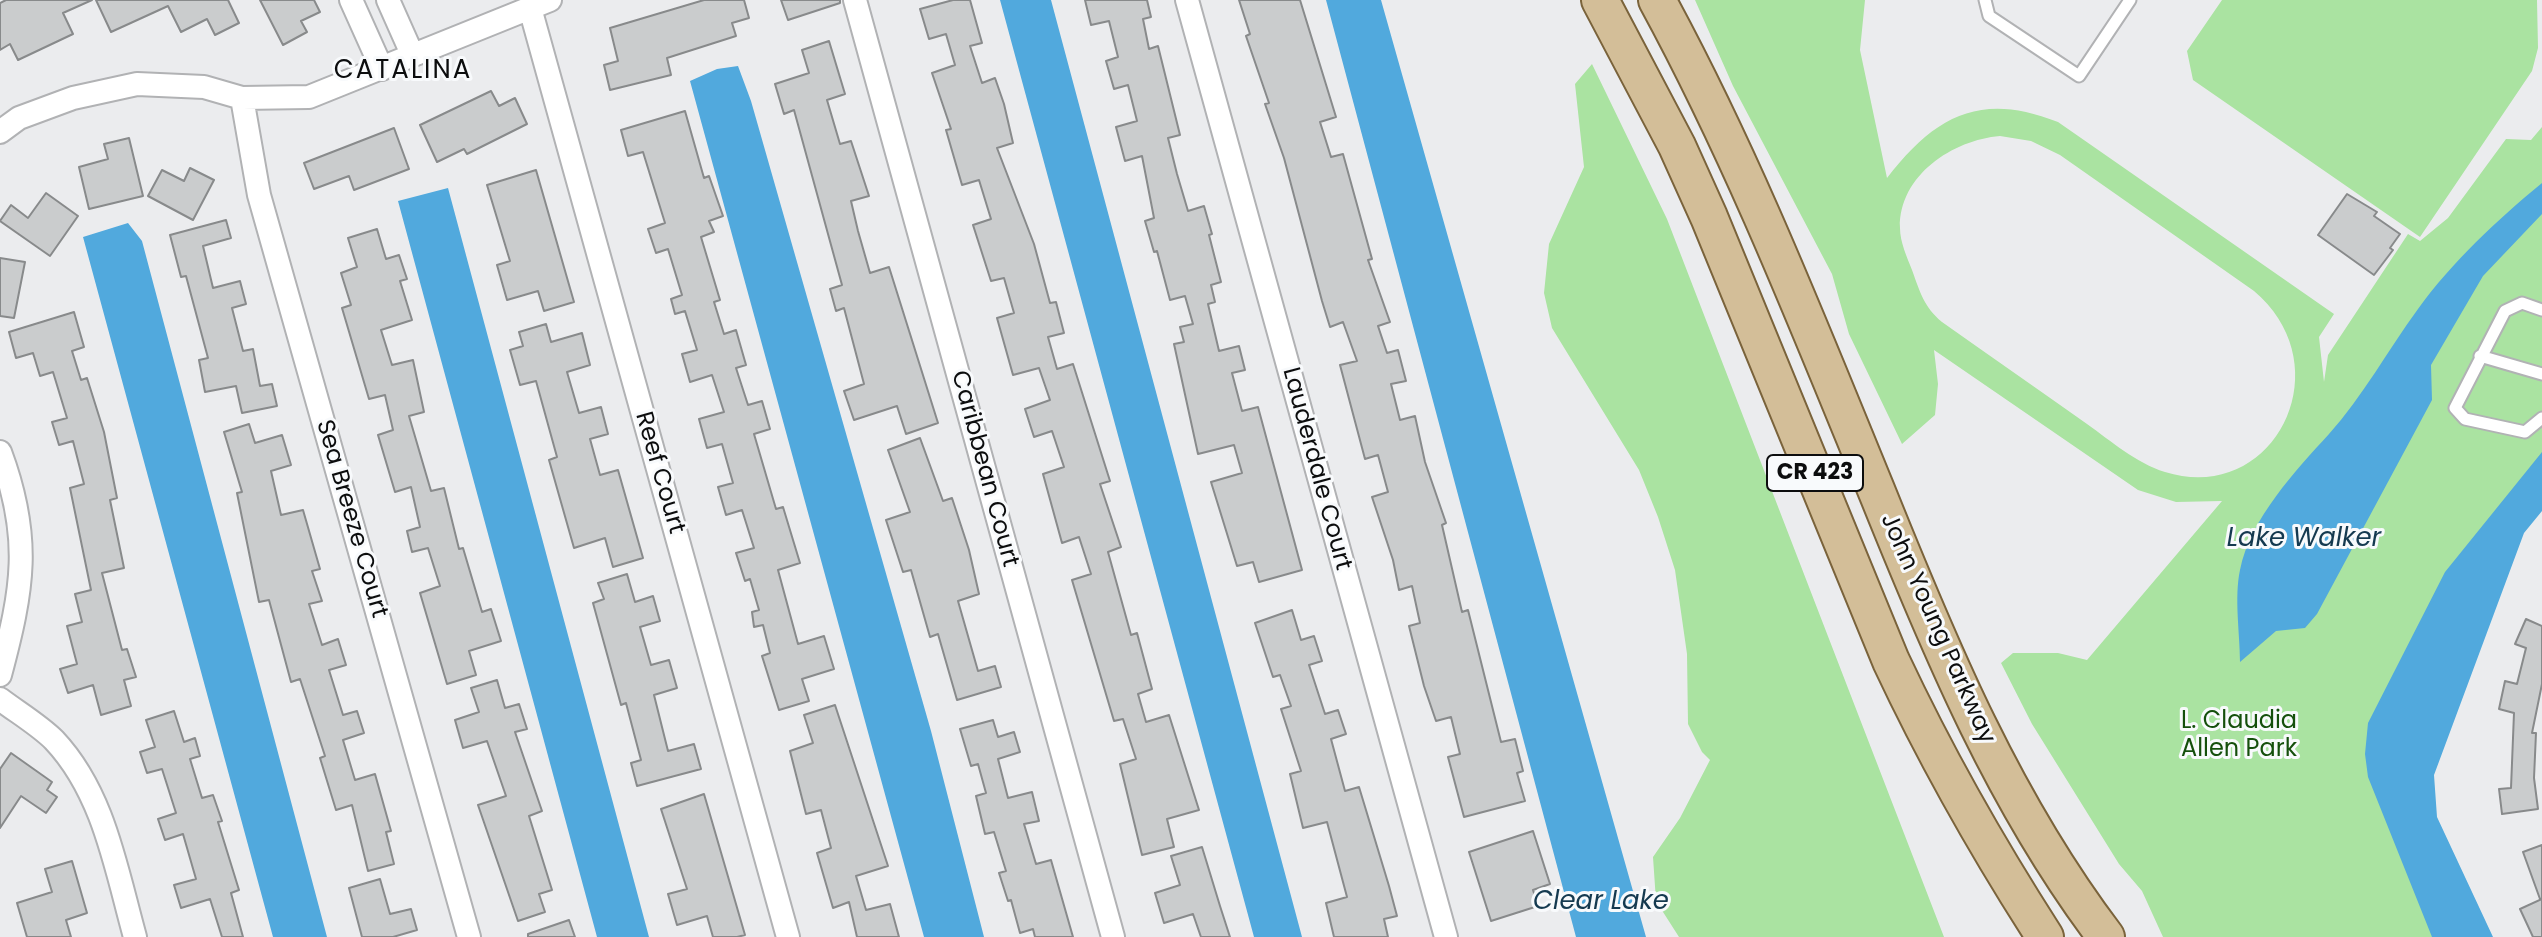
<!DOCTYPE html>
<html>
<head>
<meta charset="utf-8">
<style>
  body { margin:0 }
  canvas { display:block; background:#ebecee }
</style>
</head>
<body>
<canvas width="2542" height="937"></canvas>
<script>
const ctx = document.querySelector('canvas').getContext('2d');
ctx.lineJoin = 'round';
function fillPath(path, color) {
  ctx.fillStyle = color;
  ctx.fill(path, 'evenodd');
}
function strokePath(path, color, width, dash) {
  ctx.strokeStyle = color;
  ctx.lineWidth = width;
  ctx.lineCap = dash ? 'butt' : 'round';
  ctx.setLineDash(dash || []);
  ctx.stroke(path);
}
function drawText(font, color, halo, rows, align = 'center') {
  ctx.font = font + ' Poppins,sans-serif';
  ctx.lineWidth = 6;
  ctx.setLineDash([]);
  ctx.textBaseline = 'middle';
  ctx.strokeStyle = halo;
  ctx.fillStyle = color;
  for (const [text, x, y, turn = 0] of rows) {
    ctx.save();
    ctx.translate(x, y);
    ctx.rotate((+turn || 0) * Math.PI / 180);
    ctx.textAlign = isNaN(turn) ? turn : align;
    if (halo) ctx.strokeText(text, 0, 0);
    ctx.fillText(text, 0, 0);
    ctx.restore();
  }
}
const green = new Path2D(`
  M1695 0H1865L1860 50 1887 178C1935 116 1980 91 2058 122L2334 314 2319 337 2324 382 2328 355 2408 234 2420 241 2448 218 2506 139 2531 140 2542 127V491L2395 786 2472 937H2163L2142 891 2119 864 2032 724 2001 663 2013 653H2058L2087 660 2222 501 2176 502 2138 490 1934 350 1938 384 1935 415 1902 444 1849 334 1832 274 1733 86ZM2000 136 2031 141 2060 155 2254 291C2344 367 2274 506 2165 472 2136 463 2111 441 2087 424 2039 390 1990 356 1942 322 1924 307 1920 292 1912 270 1907 257 1900 242 1900 228 1899 175 1953 140 2000 136Z
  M2222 0H2537L2538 48 2532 71 2420 237 2193 80 2187 51Z
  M1592 64 1667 219 1944 937H1679L1656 901 1653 857 1680 818 1710 760 1702 752 1688 724 1687 654 1675 570 1658 517 1639 470 1552 328 1544 293 1549 244 1584 167 1575 84Z`);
const water = new Path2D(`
  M1000 0H1051L1302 937H1254Z
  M1326 0H1381L1646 937H1576Z
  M738 66 751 101 931 731 984 937H924L690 81 717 69Z
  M2542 183V214L2483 276 2431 365 2432 400 2317 614 2305 628 2276 631 2240 662C2240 633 2234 598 2240 570 2250 519 2296 470 2329 434 2363 396 2388 350 2418 309 2452 262 2497 220 2542 183Z
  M448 188 649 937H597L398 201Z
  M128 223 142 241 327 937H273L83 237Z
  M2542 452V511L2524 533 2434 775 2437 817 2493 937H2432L2368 777 2365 754 2368 723 2445 572Z`);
const building = new Path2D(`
  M6 0H92L63 13 73 34 18 60 10 44 0 50V3Z
  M96 0H228L239 23 215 35 207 19 181 32 168 6 111 32Z
  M260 0H314L320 12 301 21 307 32 283 45Z
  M704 0H744L749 18 732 23 736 36 667 58 671 75 610 90 604 65 618 61 610 28Z
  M781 0H840V3L788 20Z
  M953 0H970L982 43 970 46 982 83 995 78 1004 104 1013 143 997 148 1034 244 1050 303 1056 302 1064 333 1048 337 1057 369 1073 364 1110 481 1100 484 1121 547 1108 552 1131 635 1137 633 1152 689 1138 694 1146 722 1169 715 1199 810 1167 819 1174 847 1142 855 1120 764 1136 759 1123 719 1114 721 1072 580 1091 574 1079 537 1062 543 1043 474 1064 467 1052 431 1034 437 1025 409 1050 400 1039 368 1013 375 997 318 1014 313 1004 278 991 281 973 225 991 219 979 180 962 185 946 130 951 129 932 73 955 65 946 34 929 39 920 9Z
  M1085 0H1147L1151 17 1143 19 1149 49 1158 46 1180 135 1168 138 1177 174 1188 211 1204 206 1212 234 1209 235 1221 282 1211 285 1215 302 1208 304 1219 351 1239 346 1245 370 1232 373 1242 411 1258 407 1302 570 1259 582 1253 562 1237 566 1211 482 1242 473 1234 445 1198 454 1174 344 1184 342 1180 327 1193 324 1185 296 1170 300 1157 251 1154 252 1145 221 1154 218 1142 156 1125 161 1116 127 1137 121 1128 85 1114 89 1106 61 1118 57 1109 21 1091 25Z
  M1239 0H1300L1336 117 1320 122 1331 157 1343 154 1372 259 1368 260 1390 322 1378 326 1387 353 1398 350 1406 381 1391 384 1400 420 1415 416 1425 462 1446 523 1442 525 1462 612 1468 610 1501 742 1515 739 1523 771 1517 773 1525 801 1464 817 1448 757 1460 754 1451 717 1436 721 1424 686 1409 626 1420 623 1412 586 1399 590 1393 560 1372 497 1388 492 1378 455 1365 459 1340 365 1357 361 1343 322 1330 327 1322 301 1284 158 1265 104 1269 103 1246 36 1250 34Z
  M829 41 845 94 827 100 840 144 851 141 869 196 851 201 858 231 870 273 889 267 938 423 906 434 897 406 854 420 844 391 864 384 844 308 836 311 830 289 842 285 794 110 784 114 775 84 809 73 802 50Z
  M491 91 499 106 515 98 527 124 467 154 464 149 437 162 420 125Z
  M685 111 704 178 709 176 723 216 709 221 714 232 701 237 720 300 714 302 724 334 736 330 746 365 736 368 748 405 762 401 770 429 754 434 776 509 783 507 800 563 778 570 798 644 824 636 834 669 802 679 809 701 779 710 762 656 770 653 763 625 754 627 752 612 759 610 750 579 745 581 736 553 754 548 742 510 726 515 718 487 733 483 722 444 707 448 699 419 724 412 712 375 690 382 682 354 697 350 685 311 675 314 671 299 682 295 668 249 656 253 648 229 665 223 643 152 628 156 621 130Z
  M394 128 409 169 354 190 349 176 314 189 304 163Z
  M129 138 143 196 89 209 79 167 108 159 104 144Z
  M190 168 214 180 193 220 148 196 162 170 184 181Z
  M536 170 574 302 544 311 538 291 507 300 497 265 510 261 487 185Z
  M46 193 78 216 50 256 0 221 11 205 28 218Z
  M2347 194 2377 212 2374 216 2400 234 2390 248 2393 250 2374 275 2318 235Z
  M226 220 231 238 203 246 213 288 240 281 246 304 232 308 243 351 253 349 260 386 272 384 277 406 242 413 236 386 205 392 199 360 208 358 186 276 181 277 170 235Z
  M377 229 386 259 399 255 407 279 400 281 412 320 381 330 392 365 413 360 424 412 409 416 431 491 444 488 459 549 463 548 482 612 491 609 501 641 469 651 476 675 447 684 420 593 440 586 428 548 412 552 407 531 420 527 411 487 395 492 378 435 393 430 385 395 369 399 342 308 351 305 341 273 357 267 348 238Z
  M0 258 25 262 14 318 0 316Z
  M74 312 84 347 72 351 81 380 87 378 104 432 117 498 110 500 124 568 102 573 122 650 127 649 136 677 124 680 131 706 101 715 93 685 68 693 60 669 77 664 67 626 82 622 75 594 91 590 70 488 84 484 73 441 59 445 52 422 67 418 53 372 40 376 33 353 16 358 9 332Z
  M546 324 551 342 582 333 590 365 567 372 579 413 601 407 608 434 590 439 600 475 618 470 643 558 613 567 605 538 574 548 549 460 557 457 536 381 520 385 510 350 523 346 519 332Z
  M249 424 255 443 282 435 291 465 271 471 281 515 303 510 320 569 312 571 322 601 309 604 322 645 338 639 346 665 329 670 343 715 357 711 364 733 343 740 355 780 375 774 391 831 386 832 394 864 368 871 352 805 336 810 320 758 325 756 300 679 291 682 269 600 259 602 237 493 242 492 224 432Z
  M920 438 943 501 952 498 969 550 979 594 958 601 978 671 995 666 1001 687 957 700 938 634 930 637 911 570 903 572 886 520 910 512 888 450Z
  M627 574 635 602 653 596 660 621 640 627 651 665 669 660 677 688 654 695 668 751 694 744 701 769 637 786 631 763 641 760 626 703 621 705 593 603 604 599 598 583Z
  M1292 610 1301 640 1314 636 1322 661 1309 665 1325 714 1338 710 1346 734 1331 739 1345 791 1359 787 1389 886 1397 916 1384 919 1388 937H1334L1326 903 1347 897 1327 822 1303 828 1290 774 1301 771 1281 709 1291 706 1280 675 1273 677 1255 623Z
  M2526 619 2542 626V684L2532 733H2536L2534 778 2538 809 2502 814 2499 789 2511 788 2514 713 2499 709 2505 681 2517 684 2526 648 2515 644Z
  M497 680 505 708 519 704 527 729 515 732 542 811 529 816 552 890 539 894 545 912 518 921 478 805 506 796 487 741 463 748 455 720 479 712 471 688Z
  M835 705 888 866 856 876 866 910 890 904 899 937H857L849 902 833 908 817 853 831 848 821 810 806 814 790 751 813 743 804 715Z
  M174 711 184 742 195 738 200 756 190 759 202 798 213 795 222 821 218 822 239 890 231 893 243 937H222L210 899 181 908 174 885 196 879 183 834 165 840 158 819 176 813 162 769 147 773 140 752 155 747 146 720Z
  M993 720 998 737 1014 732 1020 752 998 759 1008 798 1032 792 1039 821 1024 824 1036 864 1051 860 1073 937H1035L1033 929 1020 933 1011 900 1008 901 999 873 1006 871 994 832 985 834 976 796 986 793 978 764 971 766 960 729Z
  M11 753 52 782 47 790 57 797 46 813 21 796 0 828V769Z
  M704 794 745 935 737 937H713L707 916 677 925 668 894 687 889 661 809Z
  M1533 831 1550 884 1533 890 1538 906 1491 921 1469 852Z
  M2542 845V899H2540L2523 852Z
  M1202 847 1220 906 1230 937H1201L1193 914 1164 923 1155 893 1180 885 1171 856Z
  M72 861 87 913 66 920 71 937H27L17 903 52 892 45 869Z
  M380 879 390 914 411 909 417 930 393 937H362L349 888Z
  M2542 899V937H2533L2520 909Z
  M569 920 575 937H528V934Z`);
const lane = new Path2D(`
  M1985 0 1989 16 2079 76 2130 0
  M2542 310 2522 303 2505 311 2455 408 2465 419 2525 432 2542 418
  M2480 356 2542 374`);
const street = new Path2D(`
  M351 0 382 69
  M388 0 412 54
  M855 0 1113 937
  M1187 0 1446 937
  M530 8 788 937
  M242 98 259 195 469 937
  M0 132 19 118 73 98 137 84 204 87 242 98 309 97 550 0
  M0 452C32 538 23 589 0 675
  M0 699C17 712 39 725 54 740 104 793 116 869 135 937`);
const primary = new Path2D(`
  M1600 0 1677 146 1709 217 1891 661C1936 757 1987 847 2045 937
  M1657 0C1744 160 1810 329 1879 497 1941 651 2005 804 2106 937`);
const shields = [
  [1815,473,96]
];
const shieldNames = [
  ["CR 423",1815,473]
];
const streetNames = [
  ["Caribbean Court",984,469,75],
  ["Lauderdale Court",1316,469,75],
  ["Reef Court",659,473,74],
  ["Sea Breeze Court",351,519,74],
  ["John Young Parkway",1937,629,66]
];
const parkNames = [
  ["L. Claudia",2239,722],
  ["Allen Park",2239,750]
];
const neighbourhoodNames = [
  ["CATALINA",403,71]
];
const waterNames = [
  ["Lake Walker",2304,539],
  ["Clear Lake",1601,902]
];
fillPath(green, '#aae3a1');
fillPath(water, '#51a9dd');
fillPath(building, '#cacccd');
strokePath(building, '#888a8b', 2);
strokePath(lane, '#b1b2b4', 15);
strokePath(street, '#b1b2b4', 26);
strokePath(primary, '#7a633b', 40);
strokePath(lane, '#fff', 11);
strokePath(street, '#fff', 22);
strokePath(primary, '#d3be98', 36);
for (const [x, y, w] of shields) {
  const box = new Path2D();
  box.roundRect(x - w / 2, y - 18, w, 36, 6);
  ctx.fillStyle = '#f8fafc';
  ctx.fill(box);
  strokePath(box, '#0c0d0e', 2);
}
drawText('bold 22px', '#0c0d0e', null, shieldNames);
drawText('24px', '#0c0d0e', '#f8fafc', streetNames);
drawText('24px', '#15500c', '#f8fafc', parkNames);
ctx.letterSpacing = '2px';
drawText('26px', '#0c0d0e', '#f8fafc', neighbourhoodNames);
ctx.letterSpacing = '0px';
drawText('italic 26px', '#153a50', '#f8fafc', waterNames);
</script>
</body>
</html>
